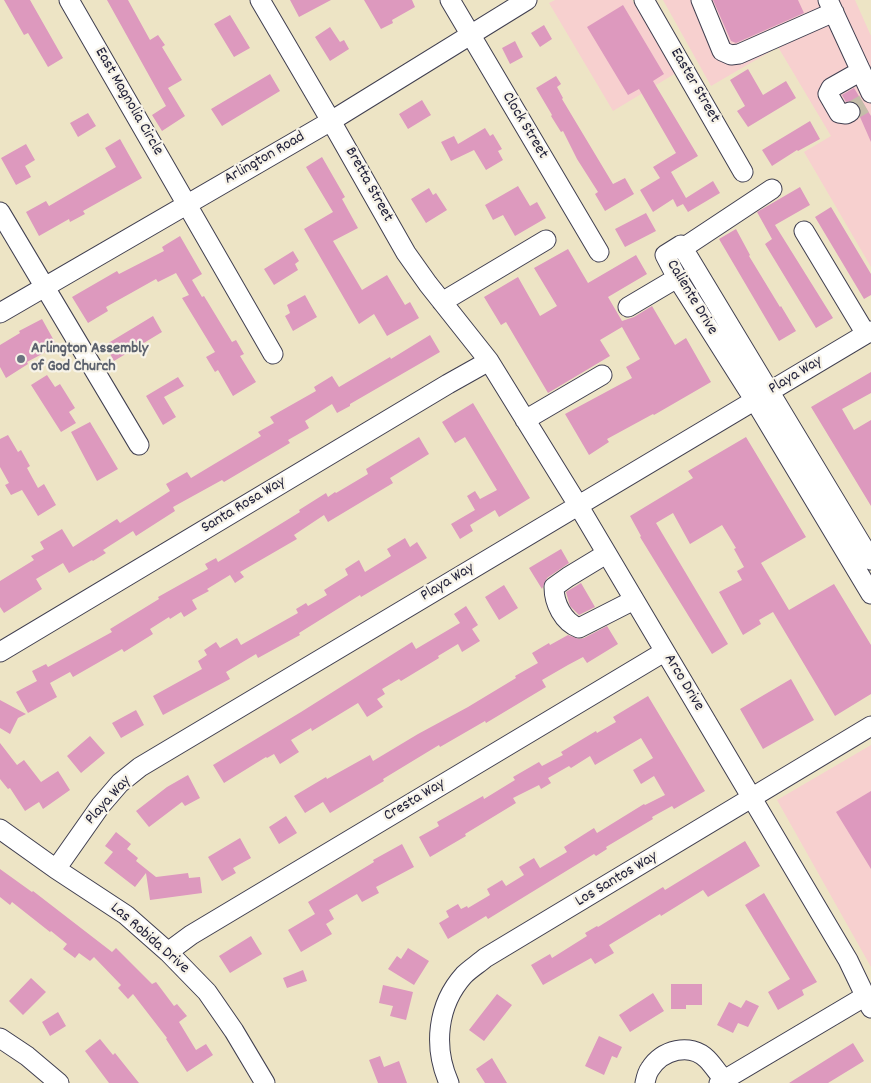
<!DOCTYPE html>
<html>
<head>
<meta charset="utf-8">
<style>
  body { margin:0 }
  canvas { display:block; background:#ede4c5 }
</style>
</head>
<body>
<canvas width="871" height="1083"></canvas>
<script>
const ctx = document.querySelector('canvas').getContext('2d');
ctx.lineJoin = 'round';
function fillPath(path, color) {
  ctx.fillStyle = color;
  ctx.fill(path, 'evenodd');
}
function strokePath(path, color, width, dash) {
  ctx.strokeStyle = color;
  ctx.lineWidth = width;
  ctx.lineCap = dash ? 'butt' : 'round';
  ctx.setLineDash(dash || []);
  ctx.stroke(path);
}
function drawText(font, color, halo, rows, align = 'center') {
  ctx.font = font + ' Dekko,sans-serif';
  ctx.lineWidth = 4.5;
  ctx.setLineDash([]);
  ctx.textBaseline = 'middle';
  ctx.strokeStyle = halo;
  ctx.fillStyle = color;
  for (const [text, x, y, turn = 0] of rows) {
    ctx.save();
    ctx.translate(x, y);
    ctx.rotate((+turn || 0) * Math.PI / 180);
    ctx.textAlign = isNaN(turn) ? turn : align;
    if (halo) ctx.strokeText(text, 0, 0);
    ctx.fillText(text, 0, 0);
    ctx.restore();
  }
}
const built = new Path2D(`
  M555 0H632L676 73 613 111 549 3Z
  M663 0H855L871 36V267L804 152 831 136 778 47 711 86Z
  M871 745V967L777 800Z`);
const building = new Path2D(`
  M4 0H30L63 58 48 67 28 33 24 35Z
  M107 0H128L150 40 158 35 165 45 162 47 182 80 168 88 185 116 162 131 152 115 166 106Z
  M290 0H331L299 17Z
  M364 0H412L415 7 392 20 393 23 381 29Z
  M713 0H798L804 13 736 43 731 41Z
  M623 5 664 74 653 81 698 156 671 172 686 198 713 181 720 193 688 212 683 204 677 207 673 199 653 212 640 190 660 178 653 167 676 153 639 89 628 95 587 27Z
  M230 15 250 48 234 57 214 24Z
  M544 25 552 39 540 47 531 33Z
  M330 27 340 42 344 40 349 49 330 61 315 37Z
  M515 41 523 57 510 64 502 48Z
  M748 69 763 95 786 81 796 98 748 127 737 111 745 106 730 80Z
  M270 74 280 91 222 126 211 109Z
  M556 76 561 84 557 87 563 98 562 99 613 184 625 178 634 194 605 211 595 194 598 192 577 159 563 131 561 132 551 116 552 115 536 88Z
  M854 88 871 116V142L860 117 861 112 860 107 856 102 850 101 846 102 842 95Z
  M422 100 431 115 408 129 399 114Z
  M88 113 96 126 78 137 70 123Z
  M810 121 820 139 798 151 797 150 772 166 762 150Z
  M485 128 490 136 493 134 502 149 498 151 503 160 486 170 474 150 451 161 441 142 454 136 458 144Z
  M120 139 142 178 83 211 85 214 70 222 69 219 39 236 26 212 46 201 49 206 116 167 105 148Z
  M26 144 35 160 25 166 31 177 16 185 1 158Z
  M322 157 345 197 342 199 358 228 333 241 362 290 387 275 405 305 410 302 419 318 387 336 374 314 359 324 304 229 333 212 306 167Z
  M518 186 530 206 537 202 546 218 515 236 503 215 493 220 485 205Z
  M800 187 810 205 775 225 833 318 816 328 765 244 772 239 757 212Z
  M429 188 433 195 436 193 447 210 426 223 411 199Z
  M831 207 871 274V295L864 299 815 217Z
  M646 213 656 231 625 247 615 229Z
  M736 229 750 255 749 256 780 307 781 306 796 331 779 341 719 239Z
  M180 236 202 274 192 280 202 297 204 296 232 342 236 340 244 354 240 356 256 382 233 396 218 370 215 372 206 357 215 352 182 298 189 295 176 273 158 282 156 279 106 307 108 311 88 323 72 297 117 271 119 274 164 251 162 247Z
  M568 249 588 283 636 255 647 274 608 297 622 321 634 317 652 306 675 345 686 338 711 382 654 415 653 414 607 439 609 442 589 455 565 414 632 378 626 367 640 359 622 327 600 340 610 356 548 393 506 322 501 325 484 297 518 277 540 316 557 306 534 268Z
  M293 251 299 261 295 264 298 270 274 285 264 269Z
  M305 295 317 317 293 331 285 316 290 313 287 305Z
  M153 316 162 332 114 361 105 345Z
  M42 319 57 346 27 362 28 364 6 378 0 367V345L20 333 19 331Z
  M430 335 440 352 350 404V406L337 413 332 404 305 421 309 428 288 440 290 443 224 482 222 480 173 507 175 511 136 536 133 531 103 550 106 553 93 561 92 560 69 573 63 563 36 579 42 589 4 613 0 607V581L34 560 31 556 44 549 40 542 62 529 73 547 117 519 120 523 170 491 166 484 187 472 191 478 261 436 258 432 274 423 270 417 316 391 314 387 332 376 339 387 390 357 391 359Z
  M871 372V393L842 409 854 430 871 420V506L811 407Z
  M47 375 55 387 60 384 75 408 69 412 76 423 61 432 31 385Z
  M178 377 184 386 164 397 176 417 163 425 146 396Z
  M473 403 530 498 499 517 495 510 470 525 473 531 460 539 451 524 475 510 467 496 475 491 480 499 497 490 465 437 455 443 442 422Z
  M90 422 118 469 97 481 71 432Z
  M8 435 18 452 21 450 30 466 27 468 38 488 44 484 56 505 38 516 22 490 11 495 5 485 9 483 0 467V439Z
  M419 437 429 454 390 478 393 483 328 522 324 515 294 535 297 539 240 572 244 577 235 583 230 575 207 589 209 591 192 600 197 609 184 617 181 612 170 619 169 617 150 629 153 634 124 652 122 649 73 677 70 672 50 683 57 697 28 713 16 692 37 681 32 671 46 664 48 667 112 632 110 629 159 599 158 597 208 569 205 564 216 558 218 562 248 544 300 512 299 510 326 493 328 497 335 492 336 493 368 474 366 469Z
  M746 437 806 537 761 563 789 610 834 584 871 645V694L835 716 773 612 759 620 761 624 743 635 719 592 742 580 737 571 744 567 734 549 736 548 722 525 690 544 673 513 656 523 728 644 712 654 640 537 641 536 630 516 693 478 688 471Z
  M405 538 410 547 417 542 427 558 361 597 360 595 299 633 300 635 258 658 256 654 226 672 230 679 163 715 153 696 202 669 198 661 207 655 204 650 216 642 220 648 237 638 241 645 298 613 296 609 306 603 308 606 327 595 324 590 348 575 345 569 359 560 365 572 391 556 387 549Z
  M561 549 569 563 547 578 542 589 529 568Z
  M581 583 595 607 579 615 570 606 566 592Z
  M504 585 518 608 499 620 485 597Z
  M466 606 478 625 472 629 480 641 462 652 458 644 438 656 439 658 401 681 399 679 382 689 385 694 377 699 383 707 367 717 358 703 312 731 311 728 291 740 299 752 280 764 274 754 267 758 266 757 224 783 213 765 301 712 412 642 416 649 460 623 454 614Z
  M607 626 618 644 587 663 583 657 568 665 542 680 546 687 486 723 485 721 440 747 439 745 383 779 384 781 330 813 323 802 305 813 294 796 326 777 327 779 370 755 373 761 418 734 468 707 516 678 515 676 538 663 532 653 549 643 550 645 568 635 579 639 584 638Z
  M791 679 814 720 763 749 740 709Z
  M648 696 705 791 674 809 672 806 652 817 653 819 606 847 607 849 596 856 594 854 488 919 486 916 448 939 439 923 449 917 446 911 458 904 461 909 467 906 468 908 490 895 487 889 502 880 506 886 524 875 519 867 534 858 540 868 567 852 564 847 594 828 597 833 644 804 645 805 665 795 654 776 641 784 633 770 653 758 641 738 595 765 590 756 571 768 569 766 548 778 551 783 541 789 539 785 513 798 516 803 465 834 466 836 430 857 419 837 439 826 437 822 483 796 484 799 515 780 513 777 539 762 542 766 563 755 561 752 596 731 597 733 616 722 613 717Z
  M0 700 26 714 18 718 10 734 0 728Z
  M136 710 144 725 121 738 112 723Z
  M90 736 105 753 81 773 67 756Z
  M0 743 17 765 24 760 41 782 58 771 70 790 43 809 39 802 25 811 10 788 8 789 0 779Z
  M188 775 200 798 185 806 182 802 149 827 136 811 167 787Z
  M871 791V869L836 812Z
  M286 816 297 833 279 844 269 827Z
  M116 832 131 844 127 849 138 858 136 861 156 877 188 873 189 878 200 877 202 893 150 900 146 873 135 887 104 863 113 852 105 846Z
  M240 838 251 858 233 868 236 873 222 881 208 857Z
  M745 841 760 866 708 897 703 890 661 916 660 914 609 945 614 953 595 964 591 958 543 985 531 965 550 954 552 958 587 936 585 933 597 926 598 927 663 887 665 890Z
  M402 844 414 867 376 887 379 893 362 902 357 894 329 910 334 919 326 924 332 934 301 952 288 930 315 914 308 902 374 862 373 860Z
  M0 869 32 892 33 891 112 952 116 948 152 984 156 982 174 1006 177 1004 187 1016 179 1022 196 1050 206 1044 213 1055 187 1072 166 1039 167 1038 133 994 128 999 118 988 121 985 94 957 90 961 79 953 75 958 63 949 67 944 51 931 50 932 12 902 10 905 0 897Z
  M764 893 817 982 802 990 804 995 778 1010 768 992 790 979 745 905Z
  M251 936 262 954 230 973 219 956Z
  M408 948 429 961 414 985 388 969 397 956 401 959Z
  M303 970 307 981 287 988 283 978Z
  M31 978 46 992 23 1015 9 1001Z
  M671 984H702V1005H686V1009H671Z
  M383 985 413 992 406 1020 390 1016 393 1006 379 1003Z
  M653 993 664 1011 630 1032 619 1015Z
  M497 994 512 1005 484 1041 469 1030Z
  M746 1000 759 1006 748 1027 738 1023 733 1033 717 1025 729 1002 741 1008Z
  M58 1012 66 1026 50 1036 42 1022Z
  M599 1036 622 1047 617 1058 612 1056 604 1075 585 1066Z
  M100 1039 113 1055 115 1053 139 1083H109L85 1051Z
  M853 1043 864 1061 828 1083H789Z
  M380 1056 384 1067 399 1061 407 1083H378L369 1060Z
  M492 1058 507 1083H485L476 1069Z`);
const minorTunnel = new Path2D(`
  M850 112 864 104`);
const minor = new Path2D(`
  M69 0 273 354
  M260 0 331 121 406 253 428 284 489 361 578 505 848 960 871 1008
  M450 0 599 252
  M644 0 743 172
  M701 0 722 51 731 55 739 54 834 12
  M828 0 871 93
  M850 112 846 114 839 113 828 94 831 88 861 71
  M0 212 139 445
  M804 231 866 334
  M683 248 772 189
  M442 302 546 240
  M628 307 677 278
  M0 313 331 121 527 0
  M525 420 602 375
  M606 554 568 577 554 587C554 603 563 622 579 628L634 600
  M871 560 681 245 665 255 677 278 755 401 871 594
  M0 652 448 384 489 361
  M0 829 56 869 126 915 168 952 207 992 234 1031 265 1083
  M56 869 101 805 120 783 140 767 871 331
  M168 952 191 935 664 652
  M0 1038 27 1056 59 1083
  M449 1083C433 1047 437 1005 464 975 470 969 478 964 485 958L871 726
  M645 1083C646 1078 647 1073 650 1069 662 1050 690 1042 707 1059 713 1065 718 1073 724 1080
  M719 1083 864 997 871 996`);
const markers = [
  [21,359,5,"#6b7280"]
];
const streetNames = [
  ["Easter Street",694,86,60],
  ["East Magnolia Circle",128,102,60],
  ["Clock Street",524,126,59],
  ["Arlington Road",265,159,-30],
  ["Bretta Street",368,185,61],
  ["Caliente Drive",691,298,59],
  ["Playa Way",796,376,-31],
  ["Santa Rosa Way",244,506,-31],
  ["Playa Way",448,583,-31],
  ["Arco Drive",683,683,59],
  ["Playa Way",109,801,-48],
  ["Cresta Way",415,801,-31],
  ["Los Santos Way",617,880,-31],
  ["Las Robida Drive",149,939,41]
];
const worshipNames = [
  ["Arlington Assembly",31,350],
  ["of God Church",31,368]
];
fillPath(built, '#f7d0cf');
fillPath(building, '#dd99be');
strokePath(minorTunnel, '#c4bda9', 19, [19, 9]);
strokePath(minor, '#403f50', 21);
strokePath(minor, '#fff', 19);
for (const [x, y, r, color] of markers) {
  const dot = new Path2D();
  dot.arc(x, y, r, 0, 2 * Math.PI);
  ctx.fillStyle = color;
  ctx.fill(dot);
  strokePath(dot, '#f7f3e8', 2);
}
drawText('16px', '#22223b', '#f7f3e8', streetNames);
drawText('bold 16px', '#5b616d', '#f7f3e8', worshipNames, 'left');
</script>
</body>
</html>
